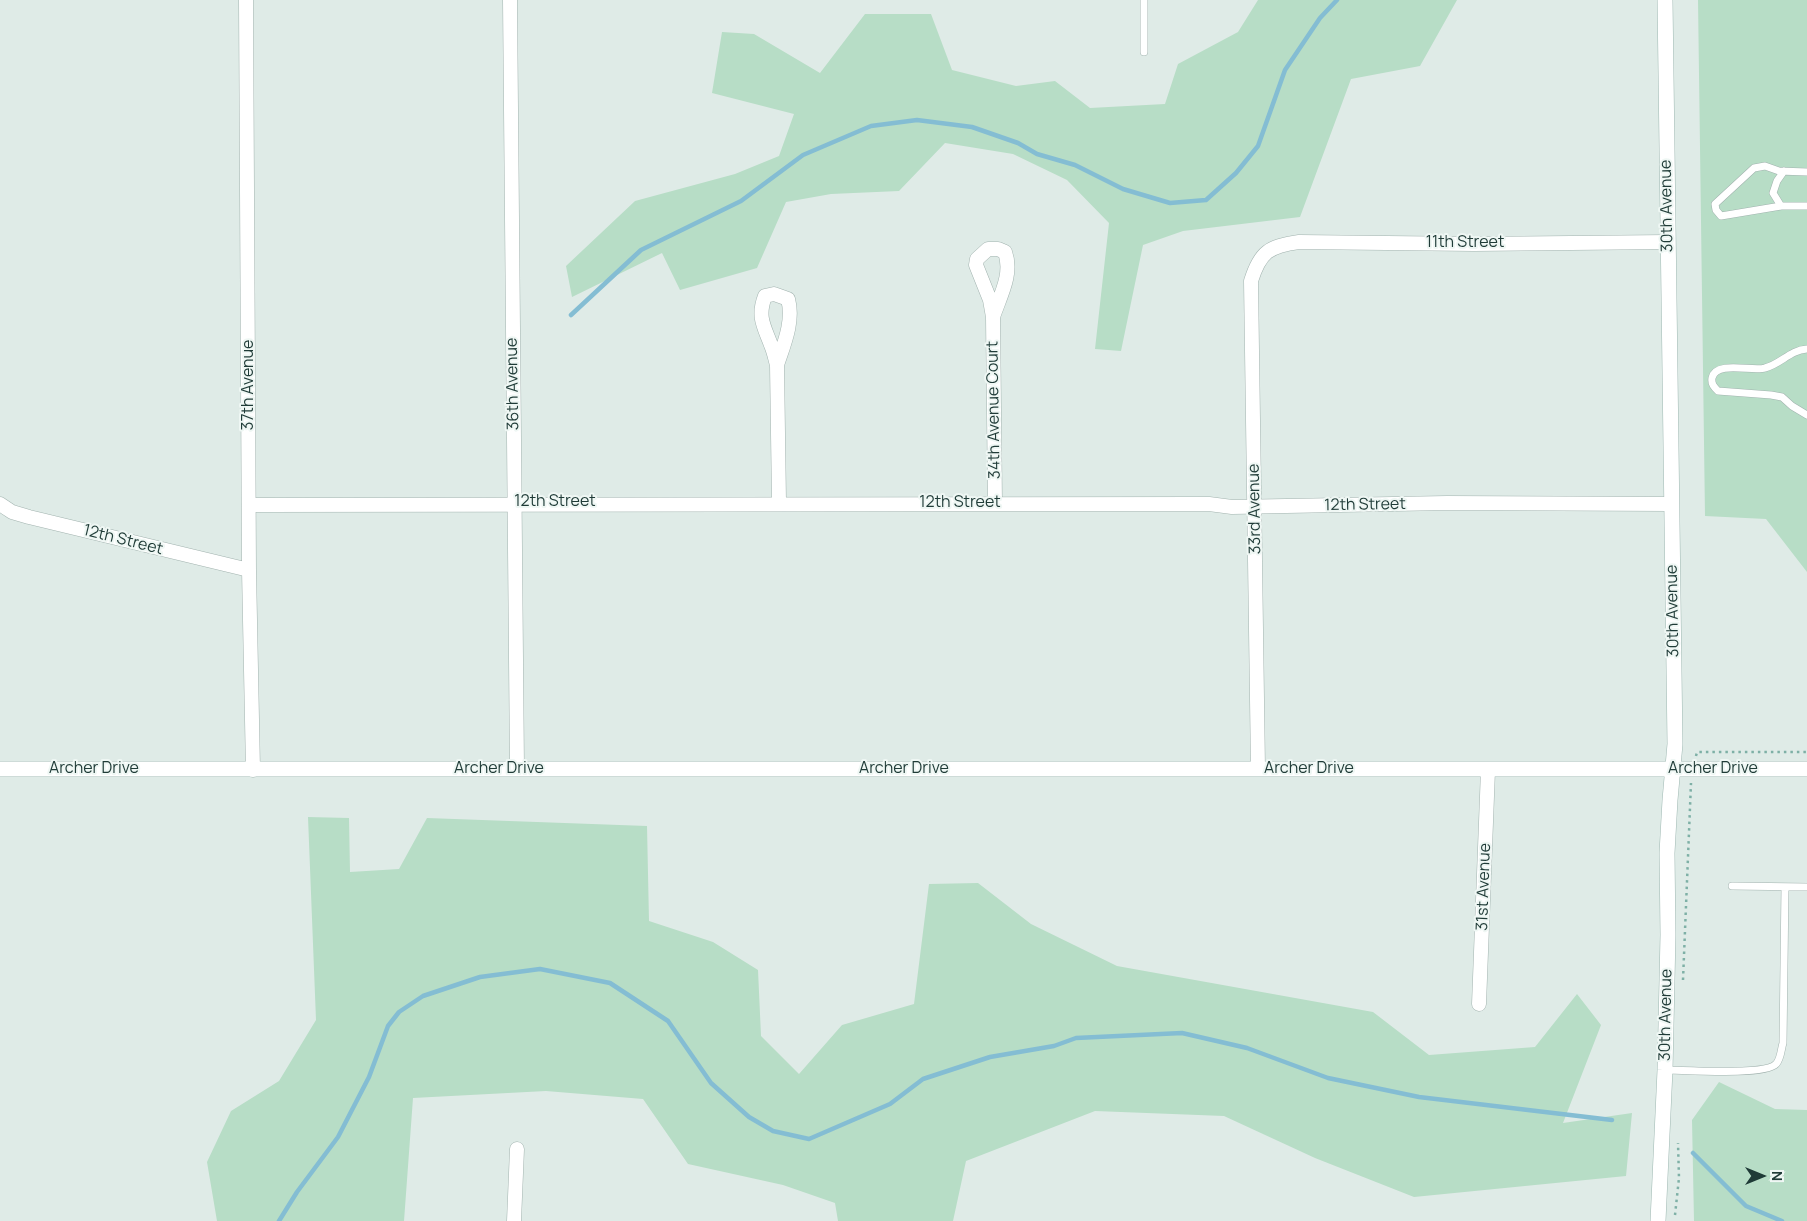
<!DOCTYPE html>
<html>
<head>
<meta charset="utf-8">
<style>
  body { margin:0 }
  #map { position:relative; width:1807px; height:1221px; overflow:hidden; background:#dfebe7; font-family:Manrope,sans-serif }
  canvas { display:block }
  .north { position:absolute; left:1737px; top:1151px; width:50px; height:50px; -webkit-text-stroke:4px #eff7f4; paint-order:stroke; rotate:90deg; font-size:14px; font-weight:700; line-height:20px; text-align:center; color:#1f3b37 }
  .north::after { content:''; display:block; margin:auto; width:18px; height:22px; background:#1f3b37; clip-path:polygon(50% 0,100% 100%,50% 72%,0 100%) }
</style>
</head>
<body>
<div id="map">
<canvas width="1807" height="1221"></canvas>
<div class="north">N</div>
</div>
<script>
const ctx = document.querySelector('canvas').getContext('2d');
ctx.lineJoin = 'round';
function fillPath(path, color) {
  ctx.fillStyle = color;
  ctx.fill(path, 'evenodd');
}
function strokePath(path, color, width, dash) {
  ctx.strokeStyle = color;
  ctx.lineWidth = width;
  ctx.lineCap = dash ? 'butt' : 'round';
  ctx.setLineDash(dash || []);
  ctx.stroke(path);
}
function drawText(font, color, halo, rows, align = 'center') {
  ctx.font = font + ' Manrope,sans-serif';
  ctx.lineWidth = 4;
  ctx.setLineDash([]);
  ctx.textBaseline = 'middle';
  ctx.strokeStyle = halo;
  ctx.fillStyle = color;
  for (const [text, x, y, turn = 0] of rows) {
    ctx.save();
    ctx.translate(x, y);
    ctx.rotate((+turn || 0) * Math.PI / 180);
    ctx.textAlign = isNaN(turn) ? turn : align;
    if (halo) ctx.strokeText(text, 0, 0);
    ctx.fillText(text, 0, 0);
    ctx.restore();
  }
}
const green = new Path2D(`
  M1258 0H1457L1420 66 1351 79 1300 217 1183 231 1143 245 1121 351 1095 349 1109 223 1067 180 1013 154 945 143 899 191 831 194 786 202 757 268 680 290 662 253 572 297 566 266 635 201 735 174 779 156 794 114 712 93 722 32 754 34 820 73 865 14H931L952 70 1016 86 1055 81 1090 108 1165 104 1178 64 1238 32Z
  M1698 0H1807V572L1766 519 1705 516Z
  M308 817 349 818 350 872 399 869 427 818 647 826 649 921 713 942 758 970 761 1036 799 1074 842 1025 914 1004 929 884 978 883 1031 924 1117 966 1373 1012 1429 1055 1535 1047 1577 994 1601 1025 1563 1123 1632 1113 1626 1176 1414 1197 1315 1158 1224 1116 1095 1111 966 1161 953 1221H838L835 1203 783 1185 688 1164 643 1099 546 1091 413 1098 404 1221H217L207 1162 231 1111 279 1081 316 1020Z
  M1719 1082 1775 1109 1807 1110V1221H1694L1692 1120Z`);
const stream = new Path2D(`
  M571 315 641 250 741 201 803 155 871 126 917 120 972 127 1018 143 1037 154 1075 165 1123 189 1170 203 1206 200 1236 173 1258 146 1285 70 1320 18 1337 0
  M1693 1153 1746 1206 1782 1221
  M279 1221 297 1192 338 1137 369 1077 388 1026 399 1012 423 996 480 977 540 969 610 983 668 1021 711 1083 749 1117 773 1131 809 1139 890 1104 923 1079 990 1057 1054 1046 1076 1038 1182 1033 1247 1048 1328 1078 1419 1097 1612 1120`);
const path = new Path2D(`
  M1696 756 1697 752H1807
  M1683 980 1691 783
  M1675 1215 1679 1178 1678 1143`);
const lane = new Path2D(`
  M1144 0V52
  M1807 172 1779 171 1765 166 1754 168 1715 204 1716 210 1721 216 1781 206H1807
  M1781 206 1773 193 1777 181 1784 171
  M1807 349C1790 350 1781 364 1765 368 1753 372 1716 360 1712 378 1711 384 1714 387 1718 391L1771 395 1782 397 1792 406 1807 415
  M1732 886 1807 887
  M1665 1070C1684 1070 1765 1076 1776 1064 1781 1059 1781 1049 1783 1043L1785 887`);
const street = new Path2D(`
  M246 0 249 570 253 770
  M510 0 517 768
  M993 317C1000 296 1013 274 1005 252L998 249H988L977 259 976 265 990 300 993 317 995 504
  M777 365C784 344 794 321 788 299L774 294 765 296C757 317 764 326 771 345 774 352 775 358 777 365L779 502
  M0 504 12 512 29 517 249 570
  M250 505C569 502 889 504 1209 504L1232 507 1447 503 1671 504
  M1258 769 1251 281C1260 252 1269 246 1299 242L1474 244 1668 242
  M1479 1004 1488 770
  M514 1221 517 1149`);
const secondary = new Path2D(`
  M0 769H1807
  M1658 1221 1665 1070 1668 935 1667 853 1670 800 1675 744 1665 0`);
const streetNames = [
  ["30th Avenue",1667,206,-91],
  ["11th Street",1465,243],
  ["36th Avenue",513,384,-91],
  ["37th Avenue",249,385,-90],
  ["34th Avenue Court",994,410,-91],
  ["12th Street",555,502],
  ["12th Street",960,503],
  ["12th Street",1365,505,-1],
  ["33rd Avenue",1255,509,-91],
  ["12th Street",123,540,14],
  ["30th Avenue",1673,611,-91],
  ["Archer Drive",94,769],
  ["Archer Drive",499,769],
  ["Archer Drive",904,769],
  ["Archer Drive",1309,769],
  ["Archer Drive",1713,769],
  ["31st Avenue",1484,887,-88],
  ["30th Avenue",1666,1015,-89]
];
fillPath(green, '#b7ddc6');
strokePath(stream, '#84bdd3', 4.5);
strokePath(lane, '#a2b3af', 8);
strokePath(street, '#a2b3af', 15);
strokePath(secondary, '#9db7b1', 16);
strokePath(path, '#7eb0a6', 2.5, [2.5, 4]);
strokePath(lane, '#fff', 7);
strokePath(street, '#fff', 14);
strokePath(secondary, '#fff', 15);
drawText('16px', '#1f3b37', '#eff7f4', streetNames);
</script>
</body>
</html>
